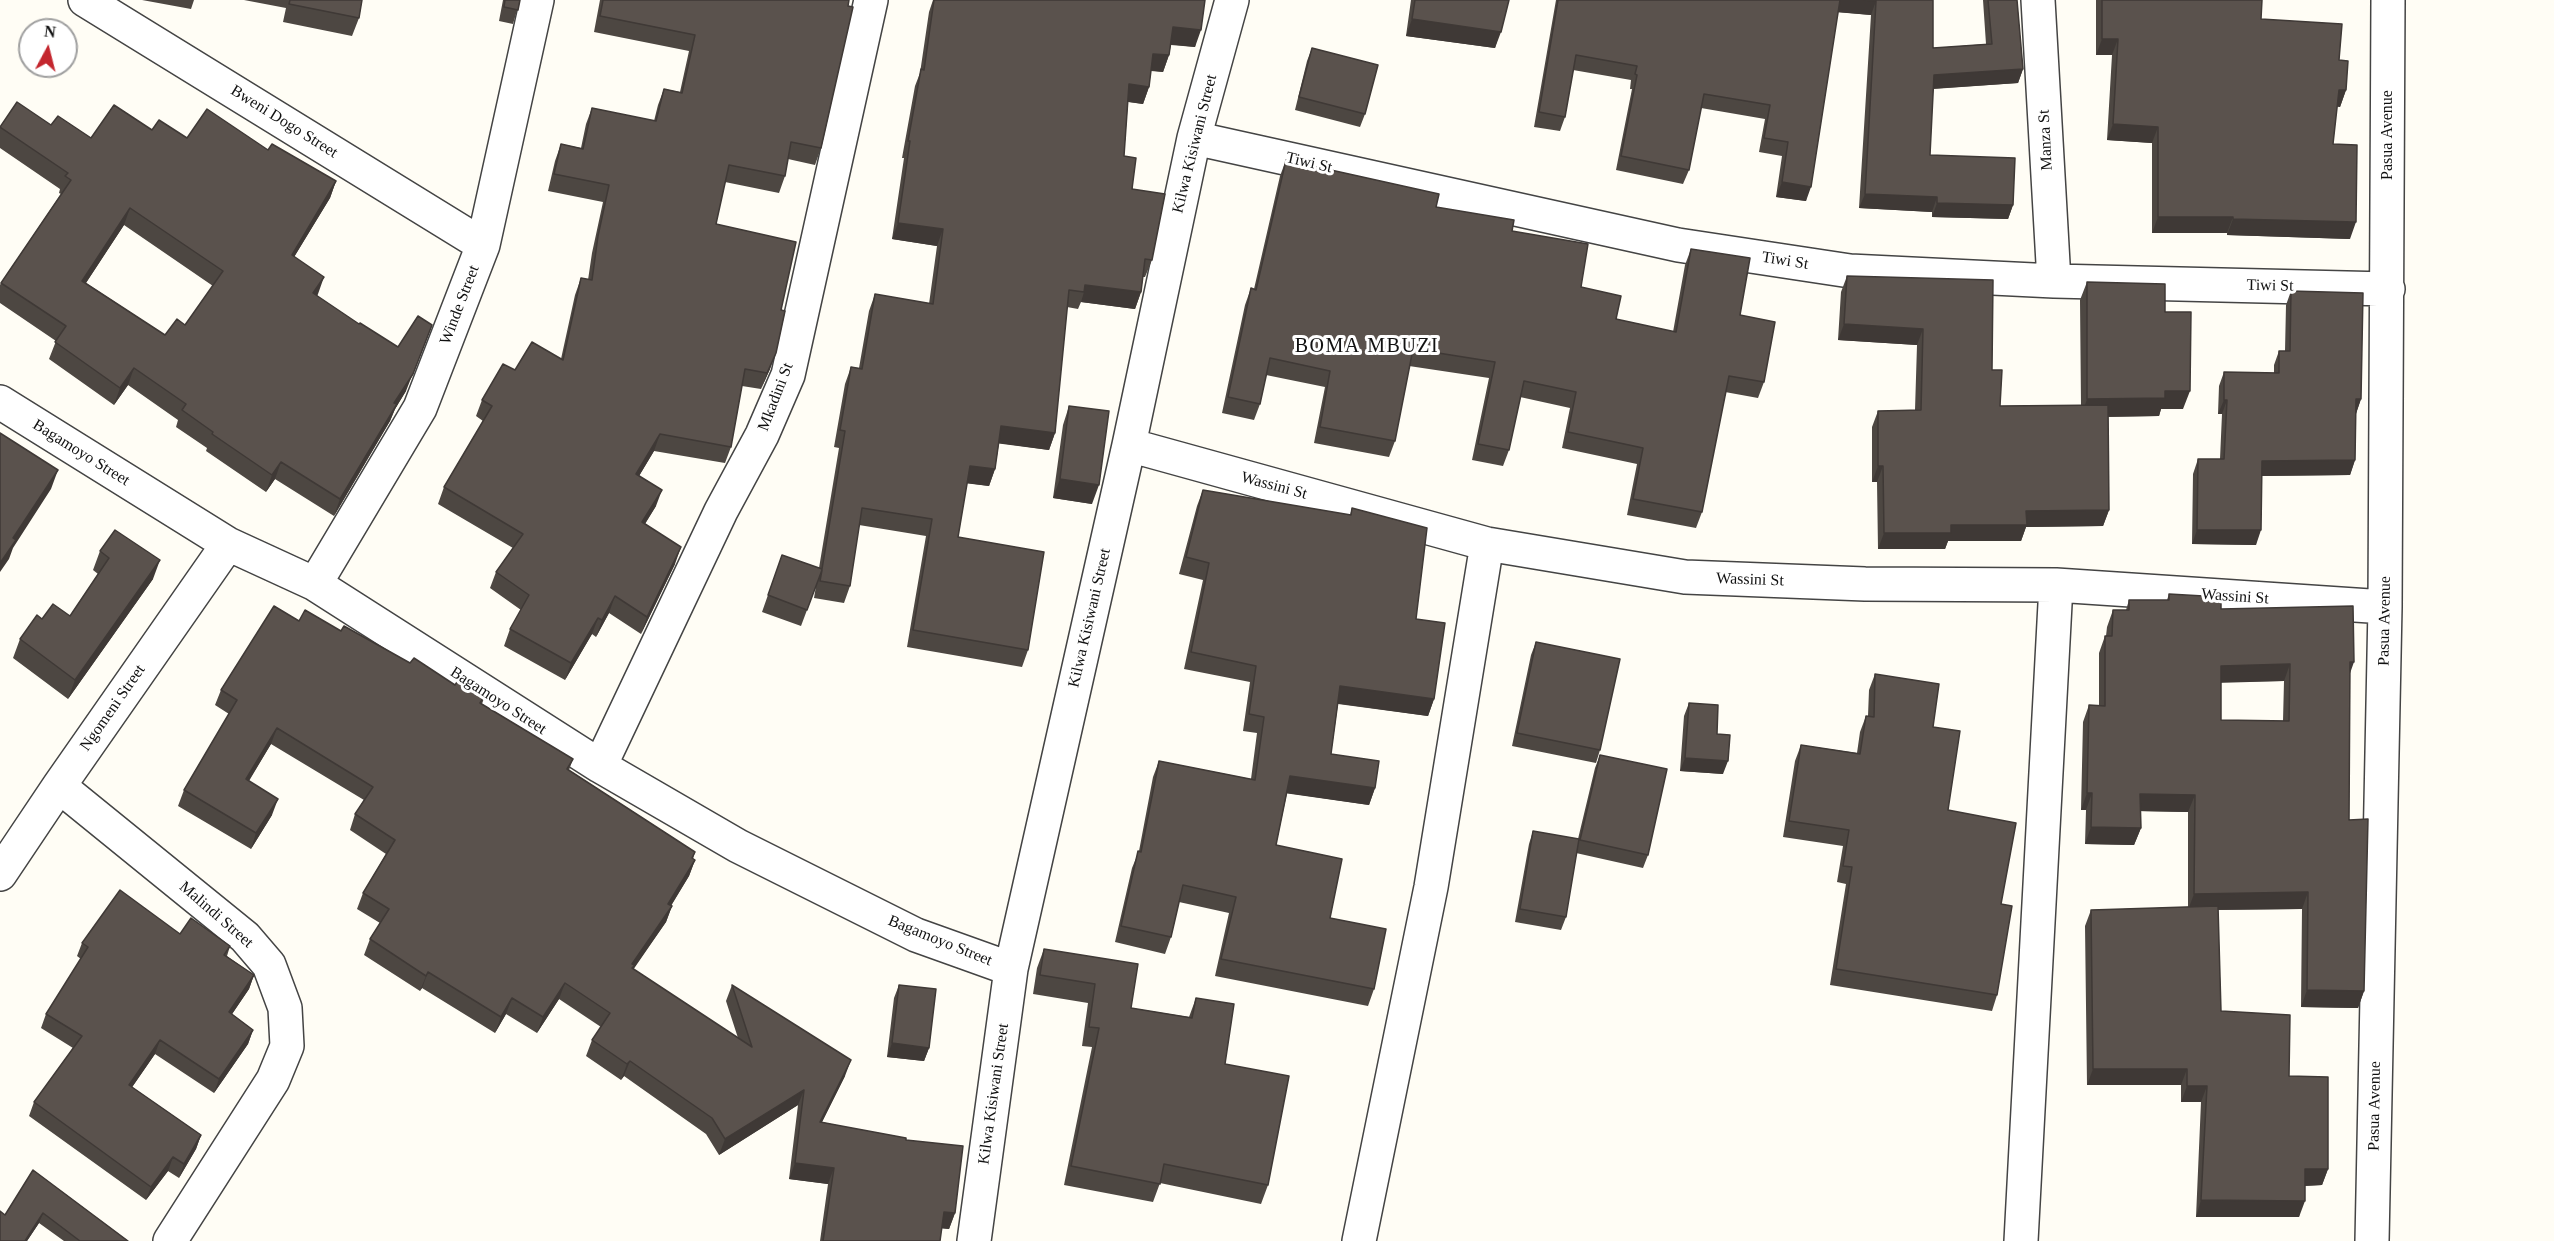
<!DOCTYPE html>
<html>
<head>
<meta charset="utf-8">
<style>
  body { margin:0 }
  #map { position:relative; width:2554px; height:1241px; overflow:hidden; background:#fffdf5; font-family:Georgia,serif }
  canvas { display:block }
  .north { position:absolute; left:18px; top:18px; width:60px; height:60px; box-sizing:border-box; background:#fff; border:2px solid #a0a0a0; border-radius:50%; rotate:7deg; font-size:16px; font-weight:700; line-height:24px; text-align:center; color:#111 }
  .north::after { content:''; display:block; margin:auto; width:21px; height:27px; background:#c4262e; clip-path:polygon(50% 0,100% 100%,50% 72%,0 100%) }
</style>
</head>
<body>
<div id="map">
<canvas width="2554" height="1241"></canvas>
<div class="north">N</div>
</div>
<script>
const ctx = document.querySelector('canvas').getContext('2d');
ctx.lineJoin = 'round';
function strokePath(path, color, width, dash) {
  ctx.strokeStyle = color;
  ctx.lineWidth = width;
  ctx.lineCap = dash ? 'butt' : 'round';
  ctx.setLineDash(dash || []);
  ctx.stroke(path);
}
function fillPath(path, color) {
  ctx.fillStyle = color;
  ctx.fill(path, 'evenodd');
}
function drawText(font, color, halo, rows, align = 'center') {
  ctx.font = font + ' Georgia,serif';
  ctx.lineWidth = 6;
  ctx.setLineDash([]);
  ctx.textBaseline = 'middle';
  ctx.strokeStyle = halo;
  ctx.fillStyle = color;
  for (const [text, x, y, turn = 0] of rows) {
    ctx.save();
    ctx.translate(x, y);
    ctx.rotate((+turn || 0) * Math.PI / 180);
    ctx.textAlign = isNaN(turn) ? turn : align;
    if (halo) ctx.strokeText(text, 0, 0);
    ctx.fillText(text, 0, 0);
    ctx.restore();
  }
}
const minor = new Path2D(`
  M85 0 483 245
  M2038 0 2054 281
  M1194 138 1678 245 1850 271 2054 281 2388 289
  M0 402 228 544 315 584 600 766 738 846 916 935 1011 969
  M1129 445 1487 544 1685 577 1865 584 2056 585 2385 607
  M315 584 420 408 483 245 537 0
  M600 766 721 511 762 435 788 375 871 0
  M59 786 245 937 269 965 285 1008 287 1046 273 1080 170 1241
  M0 874 59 786 228 544
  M974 1241 1011 969 1129 445 1194 138 1232 0
  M1359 1241 1431 887 1487 544
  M2021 1241 2056 585
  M2372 1241 2385 607 2388 0`);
const wall = new Path2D(`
  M142 0H194L191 9Z
  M244 0H362L359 18 352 36 283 22 286 8Z
  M503 0H520L513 24 499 21Z
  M600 0H849L821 148 815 165 788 159 785 176 779 193 725 182 716 224 781 310 770 369 761 389 742 386 731 447 725 463 654 451 639 476 656 506 645 524 675 564 641 634 609 613 596 637 592 634 565 680 504 646 510 629 521 610 490 588 496 572 513 548 438 504 444 487 483 421 476 416 482 400 515 370 561 359 575 295 581 278 588 280 592 253 603 202 548 191 555 161 561 144 581 148 586 124 592 108 654 121 658 105 664 89 680 92 689 51 594 32Z
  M933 0H1205L1195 47 1171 45 1169 55 1163 72 1151 71 1149 87 1143 104 1128 102 1124 156 1152 260 1145 277H1143L1141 292 1135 309 1081 302 1078 309 1067 307 1055 433 1049 450 999 443 995 469 989 486 967 483 958 537 1028 650 1022 667 907 647 926 536 859 525 850 586 844 603 814 598 816 586 801 626 762 612 782 555 819 568 839 448 834 447 845 384 851 367 859 368 869 311 875 294 929 304 937 246 892 239 904 158H902L915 86 920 73 929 12Z
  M1411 0H1509L1495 48 1406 36Z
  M1556 0H1933V48L1986 44 1983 0H2017L2023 69 2018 83 1933 89 1930 155 2013 205 2008 219 1932 217V212L1859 208 1871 15 1838 12 1806 201 1776 197 1782 156 1759 152 1765 119 1701 108 1689 170 1683 184 1616 170 1632 89H1630L1631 80 1573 70 1565 117 1560 131 1534 127Z
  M2096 0H2262L2261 19 2339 60 2346 90 2340 107 2337 106 2333 144 2350 239 2227 235V233H2152V143L2107 140 2112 55H2096Z
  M1312 48 1365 114 1360 127 1295 110 1307 61Z
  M51 125 91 138 152 130 187 138 268 150 336 181 330 198 294 257 318 294 317 295 406 391 395 409 390 421 334 516 275 479 266 492 206 451 207 448 176 427 178 420 128 385 114 405 49 359 56 341 0 303V285L1 283 61 194 59 193 60 189 0 148V126ZM124 225 213 286 185 325 165 335 86 283Z
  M1286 160 1512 231 1581 287 1616 319 1673 332 1685 265 1691 249 1740 315 1764 382 1758 398 1725 392 1702 512 1696 528 1627 515 1637 464 1562 448 1570 408 1520 397 1509 450 1503 466 1472 460 1489 378 1409 366 1395 441 1389 457 1314 443 1325 387 1266 375 1260 404 1254 420 1222 413 1245 305 1251 288 1254 289 1280 176Z
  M1847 276 1992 370 2000 406 2081 405 2080 300 2087 282 2165 312 2183 409H2161L2159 416 2108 417 2109 510 2103 526 2026 527 2021 541H1948L1945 549H1878L1877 482H1872V427L1878 411 1915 410 1917 345 1838 340 1841 292Z
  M2291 291 2361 399 2356 413 2355 460 2350 475 2262 476 2256 545 2192 544 2193 474 2198 459H2220L2222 414H2218L2219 386 2224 372 2274 373V365L2279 351H2285L2286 305Z
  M1069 406 1092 504 1053 498 1063 425Z
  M1203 490 1350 515 1352 508 1416 619 1434 699 1428 716 1338 704 1331 754 1375 788 1369 805 1287 793 1276 845 1330 918 1374 989 1368 1006 1215 976 1229 913 1179 902 1171 937 1165 954 1115 942 1132 868 1139 851 1153 777 1159 761 1251 779 1257 733 1243 731 1250 682 1184 669 1203 580 1179 574 1197 506Z
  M100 551 153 579 68 699 13 658 20 639 42 619 70 616 98 574 93 570Z
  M2169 594 2221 609 2350 674 2349 820 2364 991 2358 1008 2301 1007 2302 909 2218 910 2221 1011 2289 1076 2328 1169 2322 1185 2305 1186 2299 1217H2196L2201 1102H2181V1085H2087L2085 926 2091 910 2188 907V812L2141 811V828L2134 845 2085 844 2086 810H2081L2083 722 2089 705 2099 706V653L2105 636H2106L2107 627 2113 610H2126L2129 600H2167ZM2284 681 2283 721 2221 720V682Z
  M299 621 341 631 455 685 485 695 482 704 573 759 569 770 695 852 693 859 695 860 689 876 671 906H672L666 922 633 969 738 1038 726 1001 732 985 845 1076 822 1122 906 1140 955 1213 949 1229 941 1228 940 1241H820L828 1184 789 1179 798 1105 719 1155 706 1134 624 1076 621 1080 586 1056 592 1040 601 1027 559 999 537 1033 506 1014 495 1033 422 988 420 991 364 955 370 939 380 923 357 909 363 893 386 854 350 830 355 814 364 800 271 744 249 781 272 815 251 849 178 806 184 790 229 714 215 705 221 690Z
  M1536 642 1600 750 1596 763 1512 746 1531 655Z
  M1875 674 1933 727 1948 810 2001 904 1997 995 1992 1011 1830 985 1846 884 1837 882 1843 846 1783 837 1795 761 1801 745 1857 753 1860 732 1866 716H1868L1869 690Z
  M1689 703 1717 734 1723 774 1680 771 1684 716Z
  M1600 755 1648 855 1643 868 1576 853 1566 917 1561 930 1515 922 1529 844 1533 831 1578 839 1595 768Z
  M180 934 230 946 227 956 254 975 249 989 232 1014 253 1030 248 1044 214 1093 155 1054 132 1087 201 1135 196 1149 179 1178 168 1171 146 1200 29 1116 34 1102 73 1048 41 1028 46 1014 81 959 77 956 82 943Z
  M1044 949 1131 1008 1189 1017 1196 998 1225 1064 1268 1185 1261 1204 1160 1183 1153 1202 1064 1185 1092 1047 1082 1046 1088 1003 1033 994 1037 968Z
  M899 985 929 1048 924 1061 887 1057 894 998Z
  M33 1170 128 1241H64L39 1223 27 1241H0L5 1215Z`);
const shadedWall = new Path2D(`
  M1839 0H1864L1876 1 1871 15 1835 12Z
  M1412 19 1501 32 1495 48 1406 36Z
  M1173 27 1201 30 1195 47 1167 44Z
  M2102 39H2118L2112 55H2096Z
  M1153 54 1169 55 1163 72 1147 70Z
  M2023 69 2018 83 1929 89 1934 75Z
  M1129 84 1149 87 1143 104 1123 101Z
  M2339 90H2346L2340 107 2333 106Z
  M2113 124 2158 127 2152 143 2107 140Z
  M336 181 330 198 285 272 292 255Z
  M1782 182 1811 187 1806 201 1776 197Z
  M1865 194 1937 197 1932 212 1859 208Z
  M1937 203 2013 205 2008 219 1932 217Z
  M130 208 124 225 76 298 82 281Z
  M2158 217H2233L2227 233H2152Z
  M2233 219 2356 222 2350 239 2227 235Z
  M898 223 943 229 937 246 892 239Z
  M324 277 318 294 307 310 313 293Z
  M1085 285 1141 292 1135 309 1081 302 1084 292Z
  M1844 324 1923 329 1917 345 1838 340Z
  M432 325 406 391 395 409 390 421 334 516 340 499 394 403Z
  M776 353 770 369 761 389 767 373Z
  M134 368 128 385 114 405 120 388Z
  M2165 391H2190L2183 409H2161L2159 416 2081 417 2087 399Z
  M2356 399H2361L2356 414Z
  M2224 400H2227L2222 414H2218Z
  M1001 426 1055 433 1049 450 995 443Z
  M660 434 654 451 630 491 636 474Z
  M2355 460 2350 475 2257 476 2262 461Z
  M281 462 275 479 266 492 272 475Z
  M970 466 995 469 989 486 964 483Z
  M1878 466H1883L1877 482H1872Z
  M58 470 51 489 13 548 9 559 0 572V563L13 538Z
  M1060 479 1099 485 1092 504 1053 498Z
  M662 490 656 506 636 538 642 522Z
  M2109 510 2103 526 2026 527 2021 541H1948L1945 549H1878L1884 533 1951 525 2026 511Z
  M2197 530H2261L2256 545 2192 544Z
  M681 547 675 564 641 634 647 617Z
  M160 560 153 579 68 699 75 680Z
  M615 596 609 613 596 637 602 620Z
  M598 618 592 634 565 680 571 663Z
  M2350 662H2354L2348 679Z
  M2290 664 2284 681 2215 683 2221 666Z
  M1340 686 1434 699 1428 716 1334 703Z
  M277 728 271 744 240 795 246 779Z
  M1685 758 1728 761 1723 774 1680 771Z
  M1290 776 1375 788 1369 805 1284 793Z
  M2087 793H2092L2086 810H2081Z
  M2140 794 2195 795 2188 812 2134 811Z
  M278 799 272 815 251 849 256 833Z
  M2091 827 2141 828 2134 845 2085 844Z
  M695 860 689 876 662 920 668 904Z
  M2308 892 2302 909 2188 910 2194 894Z
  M672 906 666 922 633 970 632 964Z
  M428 972 422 988 420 991 426 976Z
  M254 975 249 989 224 1026 229 1012Z
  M565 983 559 999 537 1033 543 1017Z
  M2307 990 2364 991 2358 1008 2301 1007Z
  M512 998 506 1014 495 1033 501 1017Z
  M253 1030 248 1044 214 1093 219 1079Z
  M160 1040 155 1054 124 1099 129 1085Z
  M892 1043 929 1048 924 1061 887 1057Z
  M851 1060 845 1076 814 1138 820 1122Z
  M630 1061 624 1076 621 1080 627 1064Z
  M2093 1069H2187L2181 1085H2087Z
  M2187 1086H2207L2201 1102H2181Z
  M804 1090 798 1105 719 1155 725 1139Z
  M201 1135 196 1149 179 1178 184 1164Z
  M173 1157 168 1171 146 1200 151 1187Z
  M795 1163 834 1168 828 1184 789 1179Z
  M2305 1169H2328L2322 1185 2300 1186Z
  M2201 1200 2305 1201 2299 1217H2196Z
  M944 1212 955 1213 949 1229 938 1228Z
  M43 1213 39 1223 27 1241H25Z`);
const building = new Path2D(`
  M290 0H362L359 18 289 4Z
  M505 0H520L518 10 504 7Z
  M603 0H849L848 6 853 7 821 148 791 142 785 176 729 165 716 224 796 242 781 310 785 311 776 353 767 373 745 369 731 447 660 434 636 474 662 490 642 522 681 547 647 617 615 596 602 620 598 618 571 663 510 629 529 595 496 572 523 534 444 487 492 406 482 400 503 364 515 370 532 342 563 360 581 278 592 280 598 236 609 185 554 174 561 144 583 149 592 108 656 121 664 89 682 93 695 35 600 16Z
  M934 0H1205L1201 30 1173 27 1169 55 1153 54 1149 87 1129 84 1124 156 1136 158 1132 189 1165 194 1152 260 1145 259 1141 292 1085 285 1084 292 1069 290 1055 433 1001 426 995 469 970 466 958 537 1044 552 1028 650 913 630 932 519 862 508 850 586 820 581 822 570 807 610 768 595 782 555 822 569 845 431 840 430 851 367 862 369 875 294 933 304 943 229 898 223 910 141H908L921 69 924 70Z
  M1415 0H1509L1501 32 1412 19Z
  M1558 0H1840L1811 187 1782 182 1788 142 1764 138 1770 105 1704 94 1689 170 1621 156 1637 75 1635 74 1637 66 1576 55 1565 117 1539 112Z
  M1864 0H1933V48L1992 44 1988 0H2017L2023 69 1934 75 1930 155 2015 158 2013 205 1937 203V197L1865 194 1876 1Z
  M2102 0H2262L2261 19 2342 24 2339 60 2348 61 2346 90H2339L2333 144 2357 145 2356 222 2233 219V217H2158V127L2113 124 2118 39H2102Z
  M1312 48 1378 65 1365 114 1299 97Z
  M17 102 51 125 58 116 91 138 114 105 152 130 159 120 187 138 207 109 268 150 272 144 336 181 292 255 324 277 313 293 359 324 360 323 398 347 418 316 432 325 413 374 394 403 397 404 340 499 281 462 272 475 212 434 213 432 182 410 186 404 134 368 120 388 55 342 66 326 1 283 71 180 65 176 68 173 0 127ZM130 208 223 271 185 325 177 319 165 335 82 281Z
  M1286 160 1439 194 1436 207 1514 220 1512 231 1588 244 1581 287 1621 296 1616 319 1676 332 1691 249 1750 258 1740 315 1775 322 1764 382 1729 376 1702 512 1633 499 1643 448 1568 432 1576 392 1524 381 1509 450 1478 444 1495 362 1413 349 1395 441 1320 427 1330 371 1270 358 1260 404 1228 397 1251 288 1256 290Z
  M1847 276 1993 280 1992 370H2002L2000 406 2108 405 2109 510 2026 511 2027 525H1951V533H1884L1883 466H1878V411L1921 410 1923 329 1844 324Z
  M2087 282 2165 284V312H2191L2190 391H2165V398L2087 399Z
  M2291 291 2363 293 2361 399H2356L2355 460 2262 461 2261 530H2197L2198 459H2224L2227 400H2224V372L2279 373V351H2290Z
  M1069 406 1109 411 1099 485 1060 479Z
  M0 433 58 470 13 538 16 540 0 563Z
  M1203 490 1351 515 1352 508 1427 528 1416 619 1445 623 1434 699 1340 686 1331 754 1379 761 1375 788 1290 776 1276 845 1342 859 1330 918 1386 929 1374 989 1221 959 1236 897 1183 885 1171 937 1121 926 1138 851 1141 852 1159 761 1255 780 1264 717 1249 714 1256 666 1191 652 1209 563 1186 557Z
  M115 530 160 560 75 680 20 639 37 615 42 619 53 604 70 616 109 558 100 551Z
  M2169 594 2221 597V609L2353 606 2354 662H2350L2349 820 2368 819 2364 991 2307 990 2308 892 2194 894 2195 795 2140 794 2141 828 2091 827 2092 793H2087L2089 705 2105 706V636H2112L2113 610H2129V600H2169ZM2290 664 2289 721 2221 720V666Z
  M274 606 299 621 305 610 341 631 344 626 410 663 414 658 455 685 459 679 485 695 480 703 573 759 567 769 695 852 692 858 695 860 668 904 672 906 632 964 635 965 632 968 752 1047 732 985 851 1060 820 1122 906 1138V1140L963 1146 955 1213 944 1212 940 1241H823L834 1168 795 1163 804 1090 725 1139 712 1118 630 1061 627 1064 592 1040 610 1013 565 983 543 1017 512 998 501 1017 428 972 426 976 370 939 389 909 363 893 395 840 355 814 373 787 277 728 246 779 278 799 256 833 184 790 237 700 221 690Z
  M1536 642 1620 659 1600 750 1517 733Z
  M1875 674 1939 684 1933 727 1960 731 1948 810 2016 823 2001 904 2012 906 1997 995 1836 969 1852 867 1843 866 1849 830 1789 821 1801 745 1860 754 1866 716 1874 717Z
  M1689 703 1718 705 1717 734 1730 735 1728 761 1685 758Z
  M1600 755 1667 769 1648 855 1580 840Z
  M1533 831 1579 839 1566 917 1520 909Z
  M120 890 180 934 191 918 230 946 224 955 254 975 229 1012 253 1030 219 1079 160 1040 129 1085 201 1135 184 1164 173 1157 151 1187 34 1102 82 1036 46 1014 88 947 82 943Z
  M2218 906 2221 1011 2290 1015 2289 1076 2328 1077V1169H2305V1201L2201 1200 2207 1086H2187V1069H2093L2091 910Z
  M1044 949 1138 964 1131 1008 1192 1018 1196 998 1234 1004 1225 1064 1289 1076 1268 1185 1164 1164 1160 1184 1071 1166 1099 1028 1089 1027 1095 984 1040 975Z
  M899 985 936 989 929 1048 892 1043Z
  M33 1170 128 1241H80L43 1213 25 1241H0V1211L5 1215Z`);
const streetNames = [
  ["Bweni Dogo Street",284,122,32],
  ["Pasua Avenue",2388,135,-90],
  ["Manza St",2046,140,-93],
  ["Kilwa Kisiwani Street",1195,144,-76],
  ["Tiwi St",1309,163,13],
  ["Tiwi St",1785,261,9],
  ["Tiwi St",2270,286,1],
  ["Winde Street",460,305,-69],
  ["Mkadini St",776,397,-69],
  ["Bagamoyo Street",81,453,32],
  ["Wassini St",1274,486,15],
  ["Wassini St",1750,580,2],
  ["Wassini St",2235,597,4],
  ["Kilwa Kisiwani Street",1090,618,-77],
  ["Pasua Avenue",2385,621,-89],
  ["Bagamoyo Street",498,701,33],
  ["Ngomeni Street",113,708,-55],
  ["Malindi Street",216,915,41],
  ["Bagamoyo Street",940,941,22],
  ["Kilwa Kisiwani Street",994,1094,-82],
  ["Pasua Avenue",2375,1106,-89]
];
const quarterNames = [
  ["BOMA MBUZI",1367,347]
];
strokePath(minor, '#444', 36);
strokePath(minor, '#fff', 33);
fillPath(wall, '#4d4742');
fillPath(shadedWall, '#3f3936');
fillPath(building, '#5a524d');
strokePath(building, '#3f3936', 1.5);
drawText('16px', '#111', '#fff', streetNames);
ctx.letterSpacing = '1.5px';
drawText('20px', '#111', '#fff', quarterNames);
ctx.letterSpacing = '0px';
</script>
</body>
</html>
